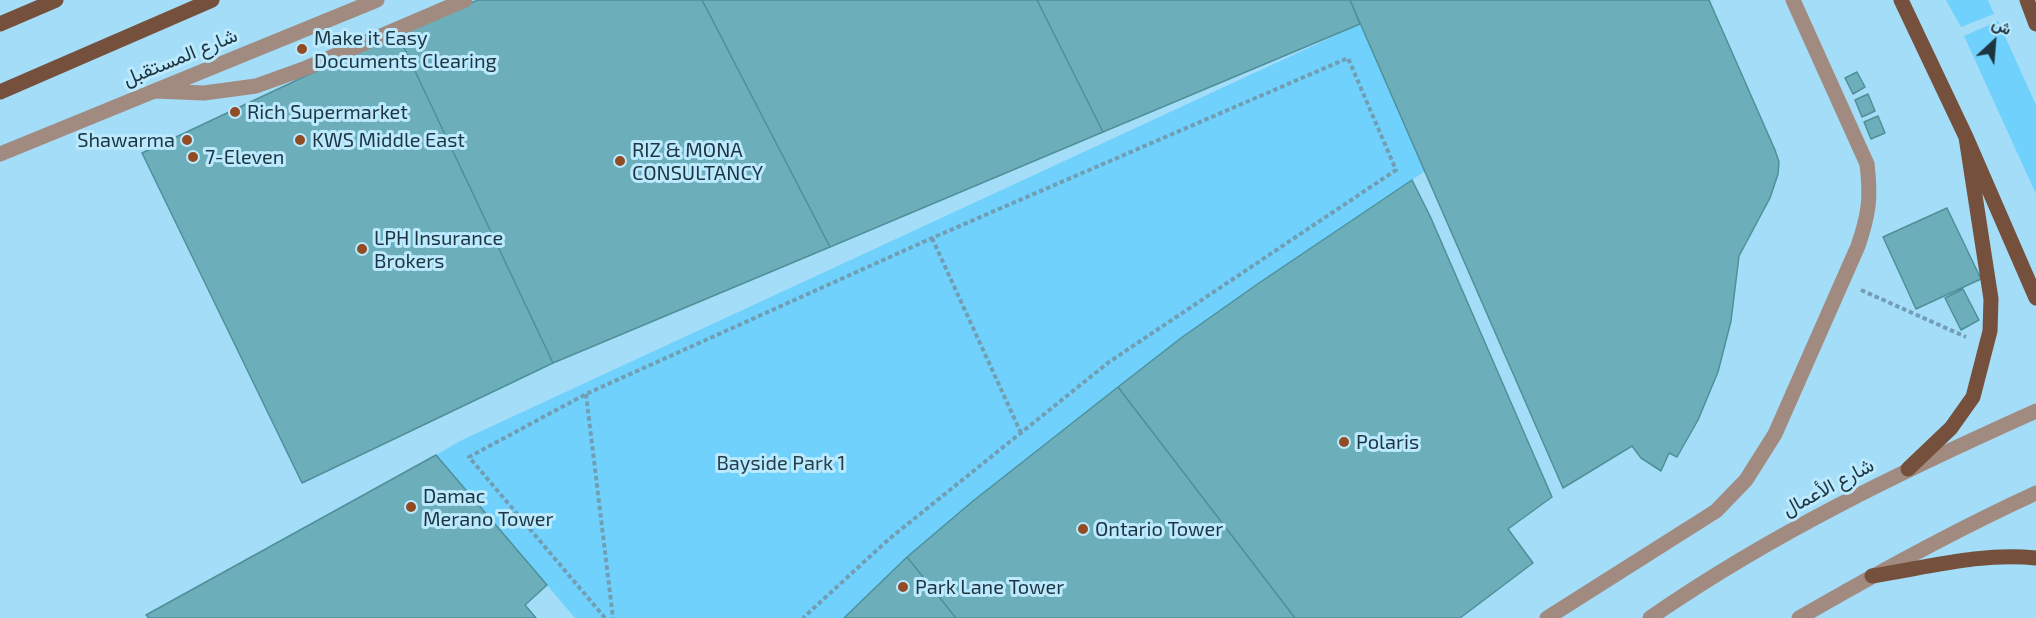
<!DOCTYPE html>
<html>
<head>
<meta charset="utf-8">
<style>
  body { margin:0 }
  #map { position:relative; width:2036px; height:618px; overflow:hidden; background:#a4ddf8; font-family:"Exo 2",Vazirmatn,sans-serif }
  canvas { display:block }
  .north { position:absolute; left:1964px; top:12px; width:60px; height:60px; -webkit-text-stroke:4px #bbe9fe; paint-order:stroke; rotate:26deg; font-size:16px; font-weight:700; line-height:24px; text-align:center; color:#1e3540 }
  .north::after { content:''; display:block; margin:auto; width:21px; height:27px; background:#1e3540; clip-path:polygon(50% 0,100% 100%,50% 72%,0 100%) }
</style>
</head>
<body>
<div id="map">
<canvas width="2036" height="618"></canvas>
<div class="north">ش</div>
</div>
<script>
const ctx = document.querySelector('canvas').getContext('2d');
ctx.lineJoin = 'round';
function fillPath(path, color) {
  ctx.fillStyle = color;
  ctx.fill(path, 'evenodd');
}
function strokePath(path, color, width, dash) {
  ctx.strokeStyle = color;
  ctx.lineWidth = width;
  ctx.lineCap = dash ? 'butt' : 'round';
  ctx.setLineDash(dash || []);
  ctx.stroke(path);
}
function drawText(font, color, halo, rows, align = 'center') {
  ctx.font = font + ' "Exo 2",Vazirmatn,sans-serif';
  ctx.lineWidth = 6;
  ctx.setLineDash([]);
  ctx.textBaseline = 'middle';
  ctx.strokeStyle = halo;
  ctx.fillStyle = color;
  for (const [text, x, y, turn = 0] of rows) {
    ctx.save();
    ctx.translate(x, y);
    ctx.rotate((+turn || 0) * Math.PI / 180);
    ctx.textAlign = isNaN(turn) ? turn : align;
    if (halo) ctx.strokeText(text, 0, 0);
    ctx.fillText(text, 0, 0);
    ctx.restore();
  }
}
const green = new Path2D(`
  M1946 0H1988L1994 14 1961 27Z
  M1998 21 2036 105V194L1964 36Z
  M1360 24 1425 171 1181 338 973 501 907 557 844 618H575L436 455 462 440Z`);
const building = new Path2D(`
  M478 0H702L830 247 553 363 397 33Z
  M702 0H1037L1103 132 830 247Z
  M1037 0H1350L1360 24 1103 132Z
  M1350 0H1709L1775 150 1779 162 1778 174 1770 198 1739 256 1731 321 1718 372 1698 420 1677 457 1669 453 1661 471 1641 458 1632 446 1563 488Z
  M397 33 553 363 302 483 142 153Z
  M1857 72 1865 87 1853 94 1845 78Z
  M1868 94 1875 111 1862 117 1855 100Z
  M1878 116 1885 133 1871 139 1864 122Z
  M1412 180 1430 216 1552 497 1508 529 1533 563 1460 618H1295L1118 387 1181 338 1259 283Z
  M1947 208 1981 279 1916 309 1883 237Z
  M1963 289 1979 320 1961 330 1945 298Z
  M1118 387 1295 618H956L907 557 973 501Z
  M436 455 547 585 525 605 536 618H149L146 615Z
  M907 557 956 618H844Z`);
const path = new Path2D(`
  M932 238 1021 433
  M1861 290 1966 337
  M586 394 613 618
  M605 618 469 457 586 394 932 238 1348 58 1396 170 1109 362 889 539 803 618`);
const minor = new Path2D(`
  M154 91 204 93 256 86 306 68 465 0
  M0 154 377 0
  M1547 618 1716 511 1746 480 1775 434 1858 246C1869 214 1871 198 1867 164L1793 0
  M1650 618C1771 534 1902 471 2036 411
  M1799 618C1877 573 1955 530 2036 493`);
const major = new Path2D(`
  M1901 0 1966 137 2036 298
  M2027 0 2036 24
  M0 24 56 0
  M0 92 212 0
  M1908 469 1951 428 1973 397 1990 331 1991 299 1966 137
  M1872 576C1925 568 1982 552 2036 558`);
const markers = [
  [302,49,6,"#924c23"],
  [235,112,6,"#924c23"],
  [187,140,6,"#924c23"],
  [300,140,6,"#924c23"],
  [193,157,6,"#924c23"],
  [620,161,6,"#924c23"],
  [362,249,6,"#924c23"],
  [1344,442,6,"#924c23"],
  [411,507,6,"#924c23"],
  [1083,529,6,"#924c23"],
  [903,587,6,"#924c23"]
];
const poiNames = [
  ["Make it Easy",314,38],
  ["Documents Clearing",314,61],
  ["Rich Supermarket",247,112],
  ["Shawarma",175,140,"right"],
  ["KWS Middle East",312,140],
  ["RIZ & MONA",632,150],
  ["CONSULTANCY",632,173],
  ["7-Eleven",205,157],
  ["LPH Insurance",374,238],
  ["Brokers",374,261],
  ["Polaris",1356,442],
  ["Damac",423,496],
  ["Merano Tower",423,519],
  ["Ontario Tower",1095,529],
  ["Park Lane Tower",915,587]
];
const streetNames = [
  ["شارع المستقبل",180,57,-22],
  ["شارع الأعمال",1828,487,-28]
];
const parkNames = [
  ["Bayside Park 1",781,463]
];
fillPath(green, '#6fd1fc');
fillPath(building, '#6caeb9');
strokePath(building, '#4e909a', 1.5);
strokePath(path, '#729eb3', 4, [4.5, 3]);
strokePath(minor, '#a18b80', 15);
strokePath(major, '#75503c', 15);
for (const [x, y, r, color] of markers) {
  const dot = new Path2D();
  dot.arc(x, y, r, 0, 2 * Math.PI);
  ctx.fillStyle = color;
  ctx.fill(dot);
  strokePath(dot, '#bbe9fe', 2);
}
drawText('20px', '#1e3540', '#bbe9fe', poiNames, 'left');
drawText('20px', '#1e3540', '#bbe9fe', streetNames);
drawText('20px', '#25404c', '#bbe9fe', parkNames);
</script>
</body>
</html>
